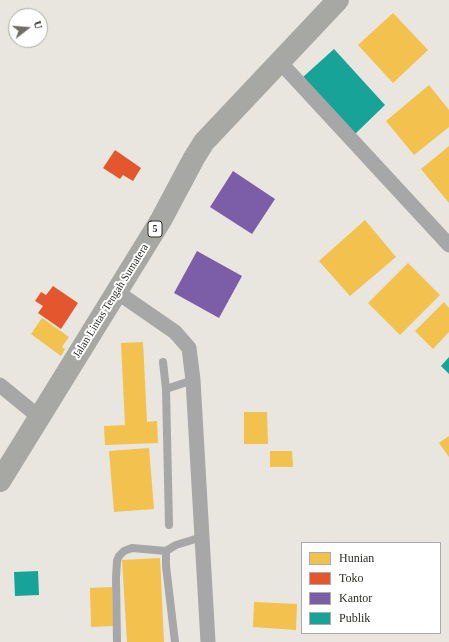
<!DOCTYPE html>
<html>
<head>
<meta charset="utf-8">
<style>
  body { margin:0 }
  #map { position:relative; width:449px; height:642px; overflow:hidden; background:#e8e6de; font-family:"Times New Roman",serif }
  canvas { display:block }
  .legend { position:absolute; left:301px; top:542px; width:140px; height:92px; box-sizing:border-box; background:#fff; border:1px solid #ababa8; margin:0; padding:5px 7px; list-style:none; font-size:12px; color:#2e2c26 }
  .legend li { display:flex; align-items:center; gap:8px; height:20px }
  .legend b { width:20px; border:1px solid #ababa8 }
  .north { position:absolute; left:8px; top:8px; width:40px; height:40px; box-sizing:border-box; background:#fff; border:1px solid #ababa8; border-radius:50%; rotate:73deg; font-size:11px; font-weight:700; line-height:16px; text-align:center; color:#2e2c26 }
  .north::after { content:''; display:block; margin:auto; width:14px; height:18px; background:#6f6d66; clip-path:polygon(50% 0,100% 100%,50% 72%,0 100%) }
</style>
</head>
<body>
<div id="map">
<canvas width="449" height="642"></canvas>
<ul class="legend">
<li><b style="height:11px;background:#f2c14e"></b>Hunian</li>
<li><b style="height:11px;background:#e4572e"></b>Toko</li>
<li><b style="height:11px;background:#7b5ea7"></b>Kantor</li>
<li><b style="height:11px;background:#17a398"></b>Publik</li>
</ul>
<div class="north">U</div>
</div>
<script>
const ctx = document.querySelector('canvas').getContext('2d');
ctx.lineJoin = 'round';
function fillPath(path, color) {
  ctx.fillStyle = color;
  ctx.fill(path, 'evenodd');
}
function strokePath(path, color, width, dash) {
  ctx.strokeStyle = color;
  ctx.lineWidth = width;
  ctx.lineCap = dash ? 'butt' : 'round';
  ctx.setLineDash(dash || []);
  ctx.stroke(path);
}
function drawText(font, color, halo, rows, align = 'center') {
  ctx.font = font + ' "Times New Roman",serif';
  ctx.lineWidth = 4;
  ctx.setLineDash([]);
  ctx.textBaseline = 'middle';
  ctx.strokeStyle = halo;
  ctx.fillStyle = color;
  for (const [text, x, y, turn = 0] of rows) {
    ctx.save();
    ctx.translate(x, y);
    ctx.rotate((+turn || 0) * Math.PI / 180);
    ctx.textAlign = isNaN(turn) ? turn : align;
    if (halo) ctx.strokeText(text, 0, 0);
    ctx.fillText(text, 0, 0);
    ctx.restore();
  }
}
const homes = new Path2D(`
  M393 13 428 50 393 83 358 45Z
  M429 85 449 110V127L414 155 386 121Z
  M449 146V203L421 169Z
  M365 220 396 257 350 296 319 261Z
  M408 263 440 295 400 335 368 303Z
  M444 302 449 308V332L433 349 415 331Z
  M42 318 69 337 62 347 65 349 61 356 31 334Z
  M143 342 147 422 157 421 158 443 105 445 104 426 125 425 121 343Z
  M244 412H267L268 444H244Z
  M449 436V457L439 443Z
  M149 448 154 509 114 512 109 451Z
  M270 451H292L293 467H270Z
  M160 558 164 642H127L122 560Z
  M112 587 113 626 91 627 90 588Z
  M254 602 297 604 296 630 253 627Z`);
const shops = new Path2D(`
  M115 150 141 168 133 181 123 175 120 179 103 168Z
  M53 286 78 303 61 329 38 313 43 306 35 301 41 292 46 295Z`);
const offices = new Path2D(`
  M233 171 275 199 252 234 210 207Z
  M197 251 242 276 219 318 174 293Z`);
const public = new Path2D(`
  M334 49 385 105 355 134 303 77Z
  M449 357V374L441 366Z
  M38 571 39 595 15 596 14 572Z`);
const service = new Path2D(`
  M163 362 166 389 193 380
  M166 389 169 525
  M117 642 116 578 117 561 119 556 124 551 132 548 166 551
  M175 642 166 566V551L176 545 202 537`);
const minor = new Path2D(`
  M279 61 449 245
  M117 292 175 332 189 348 193 380 208 642
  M0 385 39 417`);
const trunk = new Path2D(`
  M0 481 161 220 194 158 204 142 338 0`);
const shields = [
  [155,229,14]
];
const shieldNames = [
  ["5",155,229]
];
const streetNames = [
  ["Jalan Lintas Tengah Sumatera",111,301,-58]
];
fillPath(homes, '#f2c14e');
fillPath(shops, '#e4572e');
fillPath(offices, '#7b5ea7');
fillPath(public, '#17a398');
strokePath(service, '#a7a7a7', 8);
strokePath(minor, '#a7a7a7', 15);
strokePath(trunk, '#a7a8a4', 22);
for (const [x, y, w] of shields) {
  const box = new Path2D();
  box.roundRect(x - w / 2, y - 8, w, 16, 3);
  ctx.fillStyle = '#fff';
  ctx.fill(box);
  strokePath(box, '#2e2c26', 1);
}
drawText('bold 10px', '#2e2c26', null, shieldNames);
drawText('11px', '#2e2c26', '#fff', streetNames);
</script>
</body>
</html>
